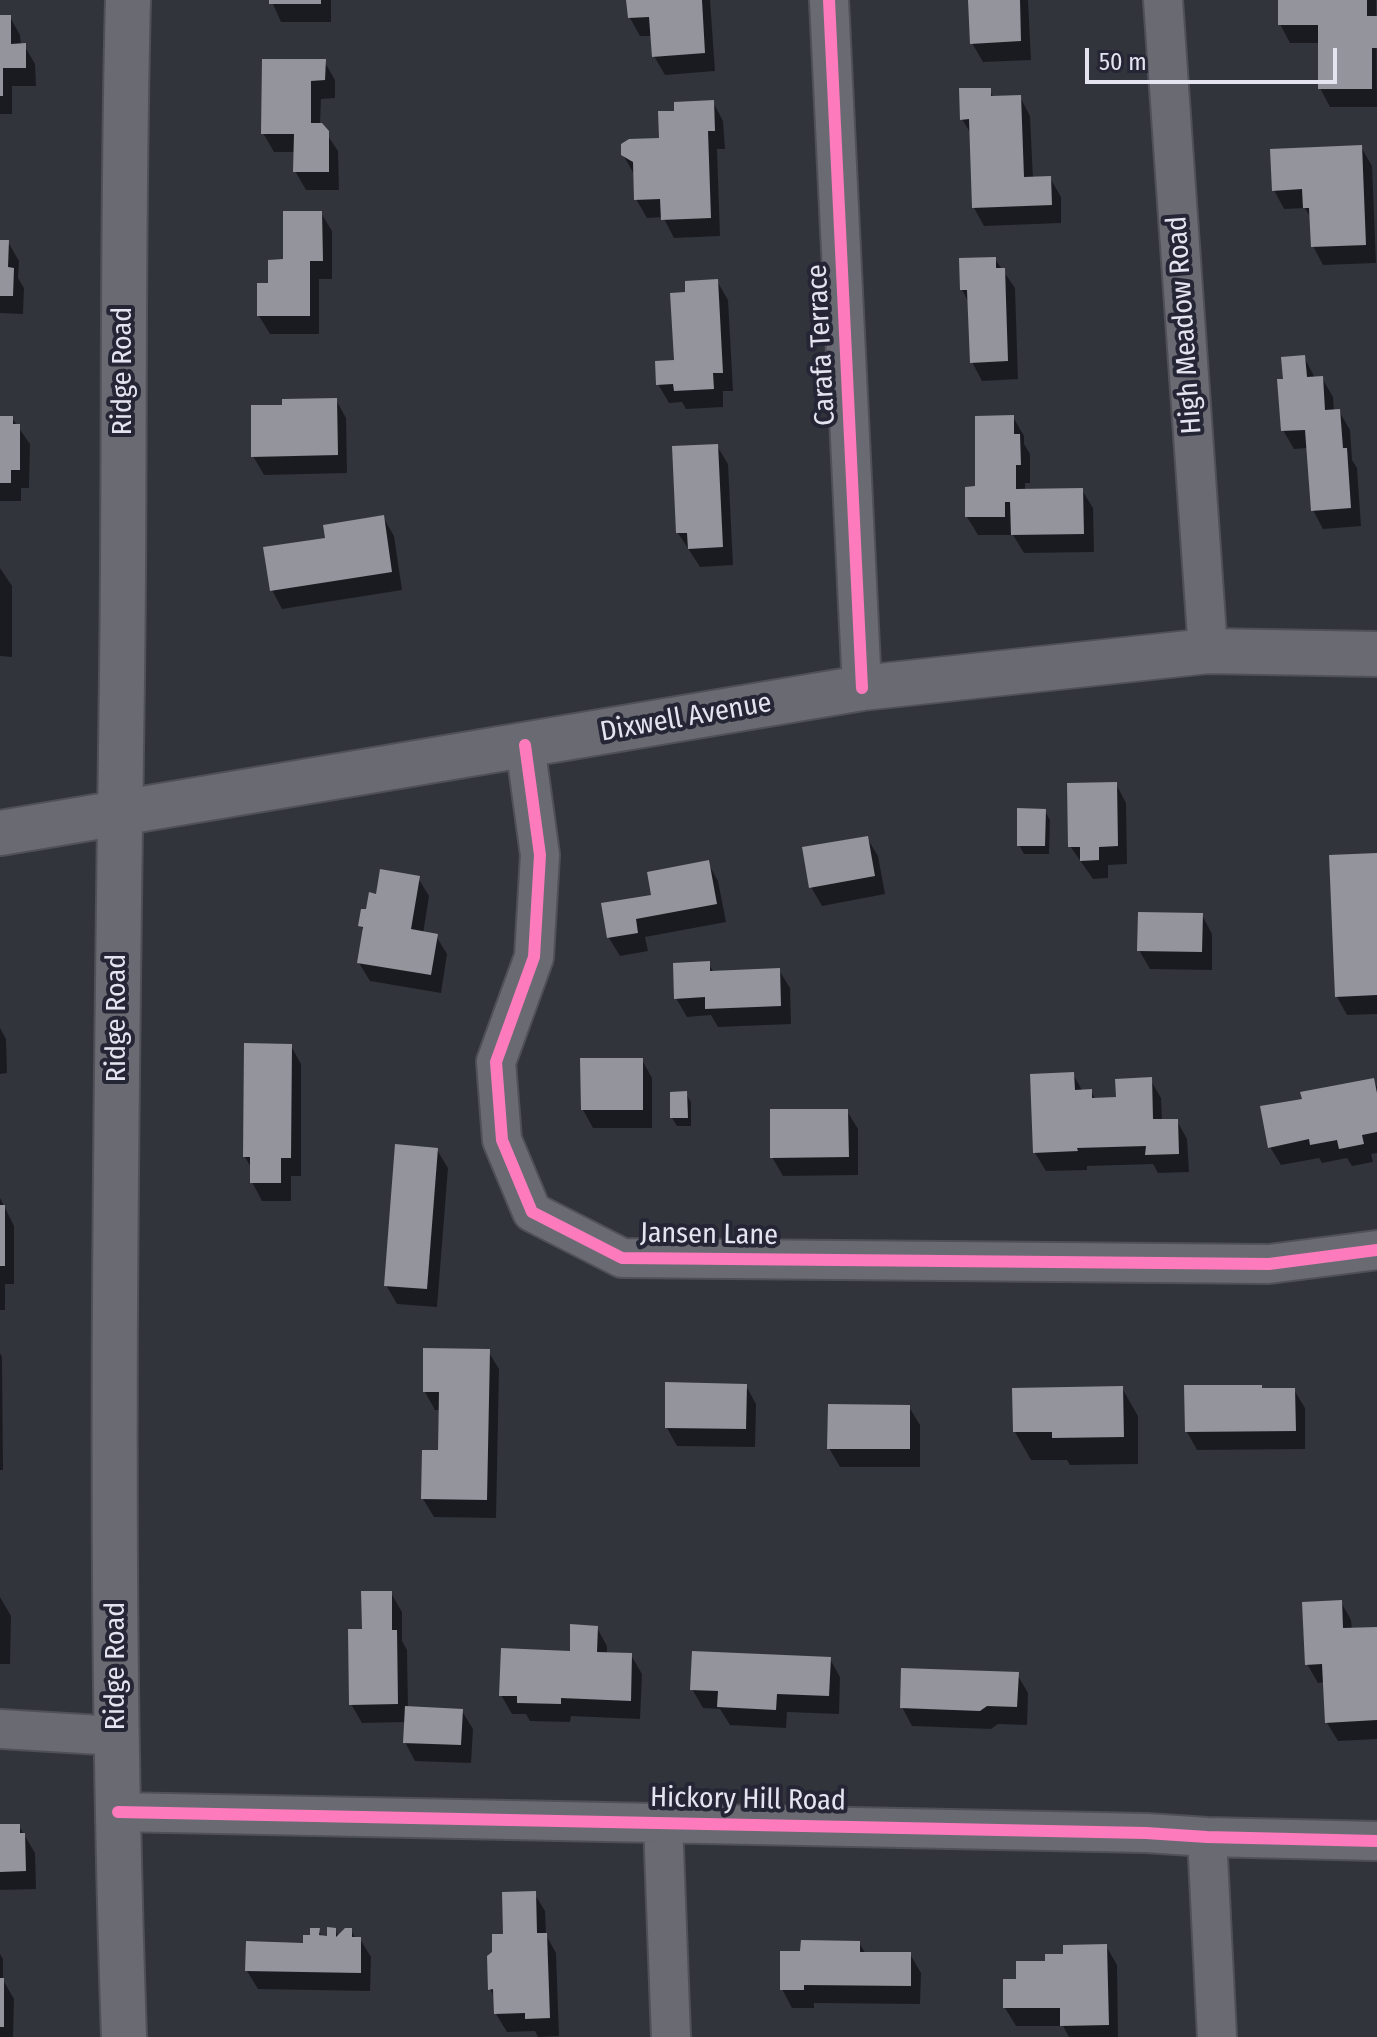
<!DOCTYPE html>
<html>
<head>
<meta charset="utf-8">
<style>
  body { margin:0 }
  #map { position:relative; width:1377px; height:2037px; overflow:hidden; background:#32343c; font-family:"Fira Sans Condensed",sans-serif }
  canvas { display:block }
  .scale { position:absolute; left:1085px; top:48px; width:252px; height:36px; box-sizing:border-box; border:4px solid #e3e4ef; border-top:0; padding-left:10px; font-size:24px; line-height:28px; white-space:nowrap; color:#e3e4ef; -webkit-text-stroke:6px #252635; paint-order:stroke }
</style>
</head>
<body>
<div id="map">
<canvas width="1377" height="2037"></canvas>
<div class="scale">50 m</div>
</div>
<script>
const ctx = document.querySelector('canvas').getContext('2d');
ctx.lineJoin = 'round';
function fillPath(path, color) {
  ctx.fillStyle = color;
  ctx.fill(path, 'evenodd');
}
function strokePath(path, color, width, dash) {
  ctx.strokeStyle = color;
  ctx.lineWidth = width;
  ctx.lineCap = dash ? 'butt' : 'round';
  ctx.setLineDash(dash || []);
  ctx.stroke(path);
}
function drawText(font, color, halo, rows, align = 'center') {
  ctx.font = font + ' "Fira Sans Condensed",sans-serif';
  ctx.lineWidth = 8;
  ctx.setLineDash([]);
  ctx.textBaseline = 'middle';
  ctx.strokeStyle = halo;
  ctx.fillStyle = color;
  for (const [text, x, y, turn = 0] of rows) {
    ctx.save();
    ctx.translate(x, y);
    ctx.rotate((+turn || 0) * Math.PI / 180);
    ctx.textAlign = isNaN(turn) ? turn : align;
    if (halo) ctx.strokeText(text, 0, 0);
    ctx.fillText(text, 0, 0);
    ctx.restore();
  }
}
const shadow = new Path2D(`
  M271 0H331V22H281Z
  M628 0H710L715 71 665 75 654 56 653 36H640L630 18Z
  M970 0H1028L1031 60 983 62 972 43Z
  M1280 0H1376L1377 107H1330L1320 88V43H1290L1280 24Z
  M0 17H10L20 35 21 46 24 45 35 64 36 86H12V114H0Z
  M324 61 335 80V98L321 99 320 124 338 151 339 190H306L295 171 296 152H274L263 133Z
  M989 90 994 98 1020 97 1030 116 1033 179 1050 178 1061 197V223L984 226 974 208 971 134 962 119Z
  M713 102 723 121 725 149H717L720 236 674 238 663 217 647 218 636 199 634 174 623 155 661 140 676 113Z
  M1361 147 1372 166 1376 263 1323 265 1313 246 1312 220 1305 208 1284 209 1274 190Z
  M321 213 332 231V279H319V334H270L259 316 270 285Z
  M0 242H8L19 261 18 278 24 288 23 314 0 313Z
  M995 259 1015 288 1018 379 982 381 972 362 969 303 962 290Z
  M717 281 728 300 733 391H723V407L686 409 682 402 669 403 658 384 676 362 688 294Z
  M1304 357 1315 378H1322L1333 397 1334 412 1339 411 1350 430 1352 460 1357 468 1361 526 1323 529 1313 510 1308 448 1294 449 1283 430 1285 381Z
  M336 400 346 418 347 473 264 475 253 456 284 407Z
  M1013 417 1024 436V444L1030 454V483H1025V491L1082 490 1093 508 1094 552 1024 553 1013 535H978L967 517 978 488Z
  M0 418H12L30 444 29 488H21V501H0Z
  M717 446 728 464 733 565 700 567 678 533Z
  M383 517 394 536 402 590 282 609 272 590 327 540Z
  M0 568 12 586V657L0 656Z
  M1116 784 1126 803 1127 864 1108 865V878L1093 879 1070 846Z
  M1045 811 1050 820 1049 854H1024L1019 845Z
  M867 838 878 856 885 894 822 906 811 887Z
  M1377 855V1014L1347 1015 1337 997Z
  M708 863 718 881 726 922 645 937 648 951 620 956 609 938 603 905 653 896Z
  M418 878 429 896 423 934 436 936 447 954 441 993 370 981 359 963 364 933 361 926 378 896Z
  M1202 915 1212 934V970L1150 969 1139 950Z
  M708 963 714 973 779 970 790 988 791 1024 718 1027 711 1015 687 1017 676 998Z
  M0 1028 6 1039 7 1073 0 1074Z
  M291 1046 301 1064V1176H291V1201H262L252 1182V1169L245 1157Z
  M642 1060 652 1078V1128H593L583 1110Z
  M1073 1074 1083 1092 1091 1091 1096 1100 1118 1099 1150 1079 1161 1098 1162 1121H1177L1187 1139 1189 1172 1158 1173 1153 1164 1087 1166V1170L1046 1171 1035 1153Z
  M1373 1080 1377 1087V1153L1371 1154 1373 1162 1352 1166 1347 1158 1322 1163 1319 1158 1281 1165 1270 1147 1304 1100Z
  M686 1094 691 1102V1126H677L672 1118Z
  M847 1111 858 1129V1175L783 1176 772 1157Z
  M437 1150 448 1168 437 1307 397 1304 386 1285Z
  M0 1198 14 1226V1284H5V1310H0Z
  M488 1351 499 1369 496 1518 434 1517 423 1499 440 1452V1410H435L425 1392Z
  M0 1353 2 1357 3 1470H0Z
  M746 1386 756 1404 755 1447 677 1446 667 1428Z
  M1122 1388 1138 1416V1464L1070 1465 1067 1460H1031L1015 1432Z
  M1263 1390H1294L1305 1408V1449L1197 1450 1187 1432Z
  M909 1407 920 1425V1467H840L829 1448Z
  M391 1593 402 1612V1641L407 1650 408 1708 462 1711 473 1729 471 1763 415 1761 405 1742 406 1722 362 1723 351 1704 364 1631Z
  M0 1597 11 1616 10 1664H0Z
  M1341 1602 1351 1620 1352 1630 1377 1629V1739L1338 1741 1327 1723 1325 1682 1318 1683 1307 1664Z
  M597 1628 607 1646V1654L631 1655 642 1674 640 1719 571 1716 570 1722 530 1721 526 1714H512L501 1695 572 1653Z
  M830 1659 840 1677 839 1714 787 1712 786 1728 730 1725 720 1709 703 1708 692 1689Z
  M1017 1674 1028 1693 1027 1725 998 1724 991 1729 912 1726 902 1707Z
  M0 1826H19L35 1853 36 1889 0 1890Z
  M534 1893 545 1911 546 1935 556 1953 559 2036 538 2037 535 2031 507 2032 496 2014V2000L490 1989 505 1935Z
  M318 1930 322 1936 329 1938 335 1930 339 1937 351 1930 356 1939H360L371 1957 370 1991 258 1989 247 1971 305 1945Z
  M859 1943 866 1954H910L921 1973 920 2004 814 2003V2008H792L782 1989 802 1953Z
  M1106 1946 1117 1965 1118 2037H1069L1063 2026H1016L1005 2008 1018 1981 1065 1956Z
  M0 1954 3 1959V1980L14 1999 13 2037H0Z`);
const building = new Path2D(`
  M269 0H321V4H269Z
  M626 0H702L705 53 652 57 649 17 628 18Z
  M968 0H1020L1021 41 970 44Z
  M1278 0H1367V16H1377V48H1372V89H1318V25H1278Z
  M0 15H11V44L26 43V68H3V96H0Z
  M262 59H326L325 80 311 81V123H322L329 131V172H293L294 134H261Z
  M959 88H991V96L1021 95 1024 177 1051 176 1052 205 972 208 969 119 960 120Z
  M714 100 715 131H708L711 218 661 220 660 199 634 200 633 162 621 155V144L629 139 659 138 658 111H674V102Z
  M1362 145 1366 245 1311 247 1309 208H1303L1302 189 1272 191 1270 149Z
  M283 211H322L323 261H310V316H257V283H268V260L283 259Z
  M0 240H9L8 267 14 268 13 296H0Z
  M996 257V268H1005L1008 361 970 363 967 290H960L959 258Z
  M718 279 723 373H713L714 389 674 391 673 384 656 385 655 361 674 360 670 293 685 292V281Z
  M1305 355 1307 377 1323 376 1325 410 1340 409 1343 448H1347L1351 508 1311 511 1305 430 1281 431 1277 379H1283L1281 357Z
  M337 398 338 455 251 457V405H282V399Z
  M1014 415V434H1020L1021 465H1016V489L1083 488 1084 534 1011 535 1010 502H1005V517H965V487L975 486V416Z
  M0 416H13V424H20V470H11V483H0Z
  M718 444 723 547 688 549 687 533H676L672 446Z
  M384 515 392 572 270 591 263 547 325 538 323 525Z
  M1117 782 1118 846 1099 847V860L1080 861V847H1068L1067 783Z
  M1017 808 1046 809 1045 846H1017Z
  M868 836 875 876 809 888 802 847Z
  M1377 853V995L1335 997 1329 855Z
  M709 860 717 904 636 919 638 933 607 938 601 903 651 895 647 872Z
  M380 869 420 876 411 929 438 934 431 975 357 963 363 927 358 926 361 909H366L369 892 376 894Z
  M1138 912 1203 913 1202 952 1137 951Z
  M710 961V971L780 968 781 1006 705 1009V997L674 999 673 963Z
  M244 1043 292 1044 291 1158H281V1183H250V1157H243Z
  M580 1058H643V1110H581Z
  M1074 1072 1075 1090 1092 1089V1098L1116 1097 1115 1079 1152 1077 1153 1119H1178L1179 1154 1145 1155 1146 1146 1077 1148 1078 1151 1033 1153 1030 1074Z
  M1374 1078 1377 1093V1132L1362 1135 1364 1144 1339 1149 1337 1140 1310 1145 1309 1139 1268 1148 1260 1106 1302 1099 1300 1092Z
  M687 1091 688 1118H670V1092Z
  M770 1109H848L849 1157 770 1158Z
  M395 1144 438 1148 427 1289 384 1286Z
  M0 1205H5V1266H0Z
  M423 1348 490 1349 487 1500 421 1499 422 1450H438L439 1392H423Z
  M665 1382 747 1384 746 1429 665 1428Z
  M1184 1385H1262V1388H1295L1296 1431 1185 1432Z
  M1123 1386 1124 1437 1052 1438V1432H1013L1012 1388Z
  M828 1404 910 1405V1449H827Z
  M361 1591H392V1630H397L398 1704 349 1705 348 1629H362Z
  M1342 1600 1343 1628 1377 1627V1720L1325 1723 1322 1664 1305 1665 1302 1602Z
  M570 1624 598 1626 597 1652 632 1653 631 1701 561 1698V1704L517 1703V1696H499L501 1648 570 1651Z
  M692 1651 831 1657 829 1696 777 1694 776 1710 717 1707 718 1691 690 1690Z
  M901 1668 1019 1672 1017 1707 987 1706 980 1711 900 1708Z
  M405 1706 463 1709 461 1745 403 1743Z
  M0 1824H20V1833H25L26 1871 0 1872Z
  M536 1891 537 1933H547L550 2018 525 2019V2013L494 2014 493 1989 488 1990 487 1956 492 1952V1934H503L502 1892Z
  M327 1927 336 1928V1937L345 1928H352V1937H361V1973L245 1971 246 1941 303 1943V1935H310V1928H320L319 1935 327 1936Z
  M801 1940 860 1941V1952H911V1986L804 1985V1990H780V1951H800Z
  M1107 1944 1109 2025 1060 2026V2008H1003V1979H1016V1961H1045V1954H1063V1945Z
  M0 1978H4V2027H0Z`);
const street = new Path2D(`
  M829 0 862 688
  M1163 0 1208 651
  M525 745 540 855 534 957 496 1062 502 1140 532 1212 622 1258 1269 1264 1377 1250
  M0 1729 117 1736
  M118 1812 1146 1833 1207 1837 1377 1841
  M663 1823 671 2037
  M1207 1837 1217 2037`);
const secondary = new Path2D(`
  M0 833 862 688 1208 651 1377 654
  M124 2037C108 1583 116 1129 122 676 125 450 122 225 128 0`);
const cycleway = new Path2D(`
  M829 0 862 688
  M525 745 540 855 534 957 496 1062 502 1140 532 1212 622 1258 1269 1264 1377 1250
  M118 1812 1146 1833 1207 1837 1377 1841`);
const streetNames = [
  ["High Meadow Road",1185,325,-94],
  ["Carafa Terrace",822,345,-93],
  ["Ridge Road",123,371,-90],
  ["Dixwell Avenue",686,718,-10],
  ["Ridge Road",117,1018,-90],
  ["Jansen Lane",709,1235,1],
  ["Ridge Road",116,1666,-90],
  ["Hickory Hill Road",748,1800,1]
];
fillPath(shadow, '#0007');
fillPath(building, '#93949c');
strokePath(street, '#505158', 42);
strokePath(secondary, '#505158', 48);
strokePath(street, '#6a6b72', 38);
strokePath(secondary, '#6a6b72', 44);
strokePath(cycleway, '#fd7abc', 12);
drawText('28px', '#e3e4ef', '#252635', streetNames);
</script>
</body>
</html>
